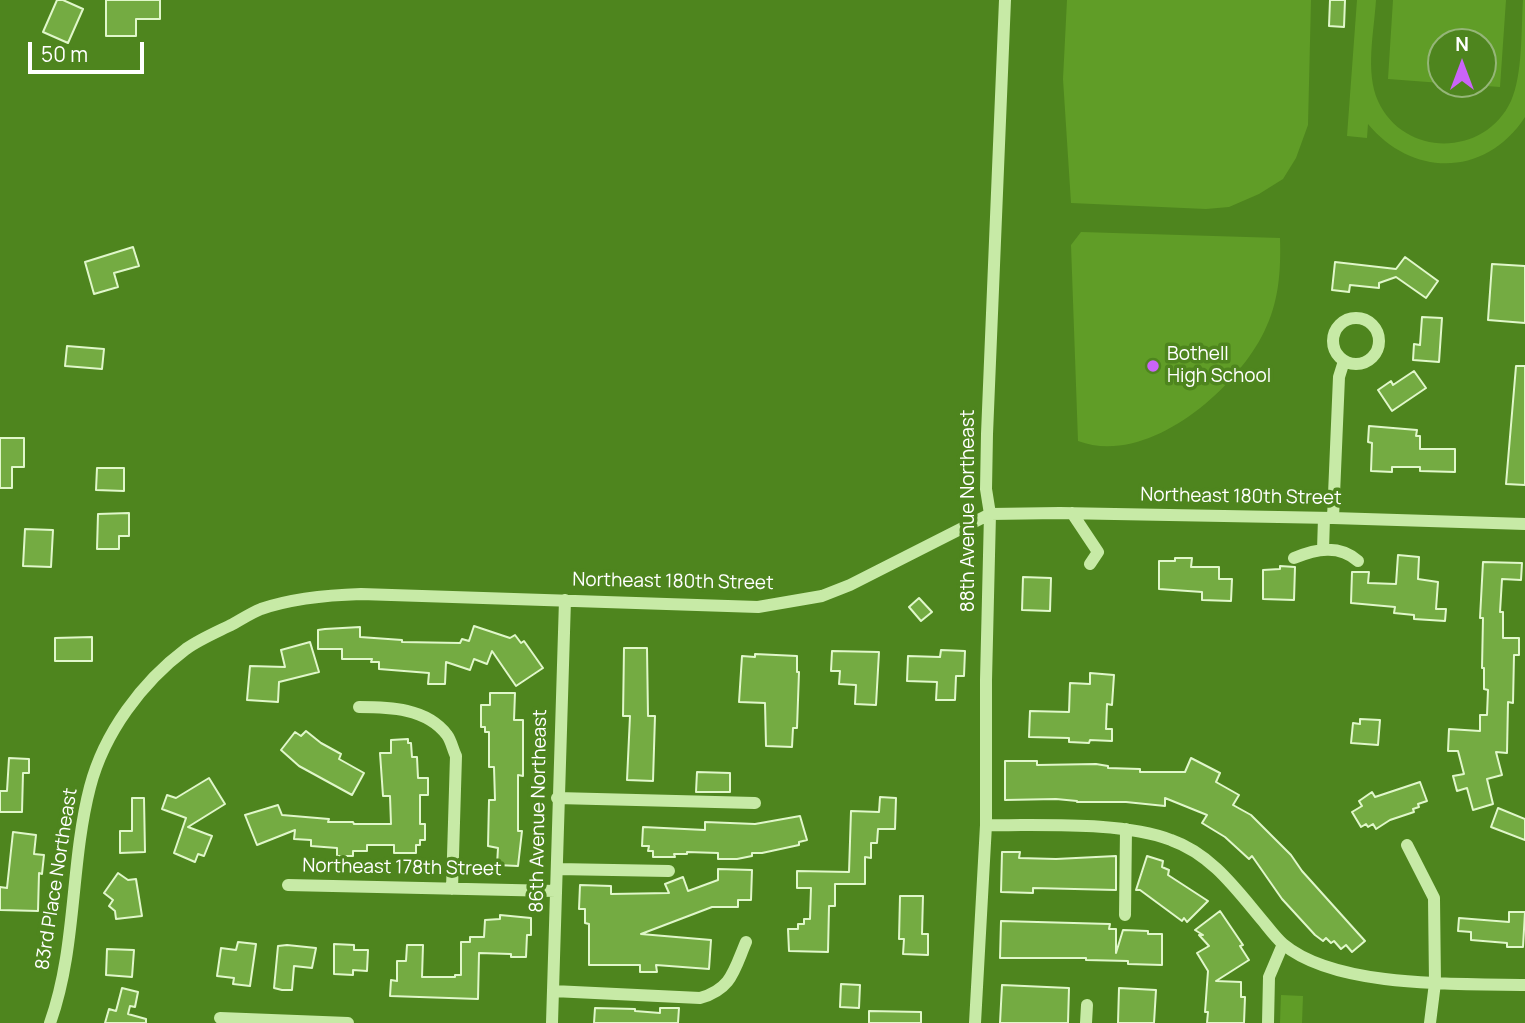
<!DOCTYPE html>
<html>
<head>
<meta charset="utf-8">
<style>
  body { margin:0 }
  #map { position:relative; width:1525px; height:1023px; overflow:hidden; background:#4e851e; font-family:Manrope,sans-serif }
  canvas { display:block }
  .north { position:absolute; left:1427px; top:28px; width:70px; height:70px; box-sizing:border-box; background:#4e851e; border:2px solid #95b678; border-radius:50%; rotate:0deg; font-size:19px; font-weight:700; line-height:28px; text-align:center; color:#fff }
  .north::after { content:''; display:block; margin:auto; width:24px; height:32px; background:#ca64f9; clip-path:polygon(50% 0,100% 100%,50% 72%,0 100%) }
  .scale { position:absolute; left:28px; top:42px; width:116px; height:32px; box-sizing:border-box; border:4px solid #fff; border-top:0; padding-left:9px; font-size:21px; line-height:24px; white-space:nowrap; color:#fff; -webkit-text-stroke:5px #4e851e; paint-order:stroke }
</style>
</head>
<body>
<div id="map">
<canvas width="1525" height="1023"></canvas>
<div class="north">N</div>
<div class="scale">50 m</div>
</div>
<script>
const ctx = document.querySelector('canvas').getContext('2d');
ctx.lineJoin = 'round';
function fillPath(path, color) {
  ctx.fillStyle = color;
  ctx.fill(path, 'evenodd');
}
function strokePath(path, color, width, dash) {
  ctx.strokeStyle = color;
  ctx.lineWidth = width;
  ctx.lineCap = dash ? 'butt' : 'round';
  ctx.setLineDash(dash || []);
  ctx.stroke(path);
}
function drawText(font, color, halo, rows, align = 'center') {
  ctx.font = font + ' Manrope,sans-serif';
  ctx.lineWidth = 7;
  ctx.setLineDash([]);
  ctx.textBaseline = 'middle';
  ctx.strokeStyle = halo;
  ctx.fillStyle = color;
  for (const [text, x, y, turn = 0] of rows) {
    ctx.save();
    ctx.translate(x, y);
    ctx.rotate((+turn || 0) * Math.PI / 180);
    ctx.textAlign = isNaN(turn) ? turn : align;
    if (halo) ctx.strokeText(text, 0, 0);
    ctx.fillText(text, 0, 0);
    ctx.restore();
  }
}
const green = new Path2D(`
  M1067 0H1311L1308 125 1296 158 1283 179 1259 194 1229 207 1206 209 1071 203 1063 79Z
  M1357 0H1376C1374 32 1365 72 1378 101 1404 158 1485 157 1511 101 1523 74 1521 30 1523 0H1525V117C1486 177 1413 178 1368 124L1367 138 1347 136Z
  M1393 0H1506L1500 87 1457 84H1483V42H1441V83L1388 79Z
  M1081 232 1280 238C1281 271 1279 302 1264 332 1235 391 1147 467 1078 441L1071 245Z
  M1281 995 1303 996 1302 1023H1280Z`);
const building = new Path2D(`
  M57 0H63L83 9 68 43 43 32Z
  M106 0H160V19H136V36H106Z
  M1330 0H1345L1344 27 1329 26Z
  M133 247 139 266 114 273 118 287 94 294 85 262Z
  M1405 257 1438 281 1426 298 1396 277 1379 283V288L1350 285 1349 292 1332 290 1335 262 1396 269Z
  M1492 264 1525 266V323L1488 320Z
  M1422 317 1442 318 1439 362 1413 360 1414 344 1420 345Z
  M67 346 104 349 102 369 65 366Z
  M1516 366H1525V485L1506 484Z
  M1414 371 1426 388 1392 411 1378 390 1391 381 1393 385Z
  M1369 426 1417 430 1416 436H1420V449H1455V472L1420 471V467H1392V472L1371 471 1372 443 1368 442Z
  M0 438H24V467H12V488H0Z
  M97 468H124V491L96 490Z
  M129 513V536H119V549H97L98 514Z
  M25 529 53 530 51 567 23 566Z
  M1398 555 1419 557 1418 579 1438 582 1436 609H1446L1445 621 1414 619V615L1394 613 1395 607 1351 603 1352 572H1369L1368 583 1396 584Z
  M1175 558H1192L1191 567H1219V579H1232L1231 601 1202 600V592L1159 589V561H1175Z
  M1483 562 1522 563 1521 580 1502 579 1500 612H1503V638H1519V655H1514L1513 703 1508 702 1507 753 1496 752 1502 775 1487 779 1493 804 1473 810 1467 788 1457 791 1453 776 1464 774 1458 751H1448L1449 729 1480 731V715H1487L1488 690 1484 689V668H1482L1483 618H1480Z
  M1280 566 1295 567 1294 600 1263 599V570L1280 569Z
  M1023 577 1051 578 1050 611 1022 610Z
  M919 598 932 612 921 621 909 607Z
  M474 626 510 638 515 635 521 643 524 641 543 668 516 686 492 651 487 664 474 659 470 670 446 662 445 684H428L429 673 379 669V662H371L372 659H342V649H318V630L325 629 360 627V637L402 640V642L460 643 462 639 469 641Z
  M92 637V661H55V638Z
  M310 642 319 672 279 682 278 702 247 700 250 666 285 667 281 650Z
  M624 648H647L648 716H655L653 781 627 780 630 716H623Z
  M941 650 965 651 964 676H956L955 700H936L937 682 907 681 908 656 940 657Z
  M832 651 879 652 876 705 855 704 856 685 839 684 840 671H831Z
  M755 654 797 656V672H799L797 728H793L792 747 766 746 765 703 739 702 742 656 755 657Z
  M1090 673 1114 675 1112 705 1107 704 1106 729H1112V741L1090 740 1089 743 1069 742V738L1029 737 1030 711 1069 712 1070 683 1090 684Z
  M490 693H515L514 720H523V776L518 775V831H522L518 866 497 865 498 848 488 846 489 800H495L494 767H489V732H485V727H481V705H490Z
  M1360 719 1380 720 1378 745 1351 743 1353 723 1360 724Z
  M306 731 321 743 341 754 339 759 364 773 352 795 299 766 281 750 295 732 301 736Z
  M408 739V743H411L412 757H417L418 778H428V795H420V824H425V840H420V845H416V853H394V845H367V851H353V856H337V848L311 846V840L294 839 295 830 257 845 245 815 278 805 282 815 329 819 328 822H353L354 824H391L390 796H383L380 753H391V740Z
  M9 758 29 759V773H23L22 812H0V791H7Z
  M1191 758 1220 773 1216 782 1239 795 1233 805 1251 815 1291 855 1302 871 1365 941 1352 952 1346 945 1341 949 1334 941 1331 943 1326 938 1323 941 1315 935 1282 899 1252 856 1249 859 1225 837 1202 823 1207 815 1165 798V806L1126 802H1077V801L1056 799 1005 800V761H1037V765L1096 764 1108 766V768L1140 769V772H1185Z
  M697 772 730 773V792H696Z
  M209 778 225 804 188 827 212 836 204 856 198 854 195 862 174 853 186 818 162 809 167 795 176 798Z
  M1420 782 1427 801 1418 804 1419 807 1413 809 1414 812 1390 820 1376 829 1373 824 1368 827 1366 824 1361 827 1352 812 1362 806 1359 801 1372 792 1375 797Z
  M880 797 896 798 895 829H878L877 843H871V858L865 857V884H835V906H829L828 952 789 951 788 929H798V924H804V919H810L811 888H797V871L849 872 851 811 879 812Z
  M132 798H144L145 852 120 853V831H132Z
  M1498 808 1525 819V840L1491 827Z
  M800 816 807 840 799 842V845L762 853H752V856L737 859H718V853L687 852V854H674L675 857H653V851H648L649 846H642L643 827 705 830V822L755 824Z
  M13 832 36 835 34 854 44 855 42 874 39 873 38 911 0 910V887L7 888Z
  M1002 852H1020L1019 858 1056 859 1116 856V890L1033 888V893L1001 892Z
  M1147 856 1163 861 1162 867 1169 870 1168 875 1208 901 1187 922 1184 918 1182 921 1140 890H1136Z
  M718 869 752 870 751 900H738V907H712L641 934 711 940 709 969 656 965 657 972H640V965H589V924L585 923V909H579L580 885 611 886V894L669 893 665 884 683 877 688 891 718 880Z
  M118 873 128 880 136 879 142 916 116 919 115 911 109 906 113 900 104 893Z
  M900 896H923L922 934H928V955L903 954 904 939H899Z
  M1220 911 1243 945 1240 946 1249 960 1216 981 1241 982V997H1245L1244 1023H1207L1208 1012H1205L1208 971 1197 953 1209 946 1199 935H1203L1195 930Z
  M1509 912H1525L1523 947H1507V943L1471 940V932L1458 931 1459 918 1509 922Z
  M500 915 531 918V935H527L526 957H511V954L479 953 478 999 390 996 391 980 397 981V961H406L407 945H423L422 977H455V975H461V942H470V937H484L485 920 500 919Z
  M1001 921 1110 924 1109 929H1116V953L1123 930 1148 931V934H1162V965L1128 964V961L1086 960V958H1000Z
  M238 942 256 944 250 986 233 984 234 978 217 976 221 948 236 950Z
  M334 944 354 945V950H368L367 971 353 970V975L334 974Z
  M287 945 316 948 312 968 294 966 292 990H282L274 988 278 946Z
  M107 949 134 950 132 977 106 975Z
  M841 984 860 985 859 1008 840 1007Z
  M1002 985 1069 988 1068 1023H1000Z
  M122 988 138 992 135 1007 130 1006 128 1014 146 1019V1023H105L109 1009 116 1011Z
  M1119 988 1156 990 1154 1023H1118Z
  M595 1008 635 1009V1011L660 1013V1008H679L678 1023H594Z
  M869 1011 921 1012V1023H869Z`);
const minor = new Path2D(`
  M1333 341a23 23 0 1 1 46 0a23 23 0 1 1-46 0Z
  M1072 513 1098 552 1090 564
  M1333 518 1339 377 1344 361
  M1323 550 1324 518
  M1294 558C1316 549 1339 544 1358 561
  M359 707C389 707 427 708 447 735 451 740 453 750 456 756L452 889
  M557 798 755 803
  M986 825C1041 826 1121 821 1171 840 1211 854 1236 889 1262 920 1268 927 1275 937 1283 944 1335 988 1458 984 1525 985
  M1407 845 1434 898 1435 983 1430 1023
  M557 869 669 871
  M288 885 556 891
  M1125 915 1126 829
  M553 991 700 998C732 989 734 970 746 942
  M220 1018 348 1023
  M50 1023C77 948 70 864 90 787 104 733 142 682 186 649 200 639 217 632 233 624 242 619 251 613 261 609 293 598 328 595 361 594L758 607 822 596 850 585 990 514 1060 513 1333 518 1525 524
  M552 1023 565 600
  M975 1023 986 825V680L990 514 986 489 987 434 1005 0
  M1086 1023 1087 1005
  M1268 1023 1269 977 1283 944`);
const markers = [
  [1153,366,7,"#ca64f9"]
];
const poiNames = [
  ["Bothell",1167,355],
  ["High School",1167,377]
];
const streetNames = [
  ["Northeast 180th Street",1241,497,1],
  ["88th Avenue Northeast",969,511,-90],
  ["Northeast 180th Street",673,582,1],
  ["86th Avenue Northeast",539,811,-89],
  ["Northeast 178th Street",402,868,1],
  ["83rd Place Northeast",57,879,-81]
];
fillPath(green, '#609d27');
fillPath(building, '#74ab42');
strokePath(building, '#e0f7ca', 2);
strokePath(minor, '#c7eaa6', 12);
for (const [x, y, r, color] of markers) {
  const dot = new Path2D();
  dot.arc(x, y, r, 0, 2 * Math.PI);
  ctx.fillStyle = color;
  ctx.fill(dot);
  strokePath(dot, '#4e851e', 2.5);
}
drawText('19px', '#fff', '#4e851e', poiNames, 'left');
drawText('19px', '#fff', '#4e851e', streetNames);
</script>
</body>
</html>
